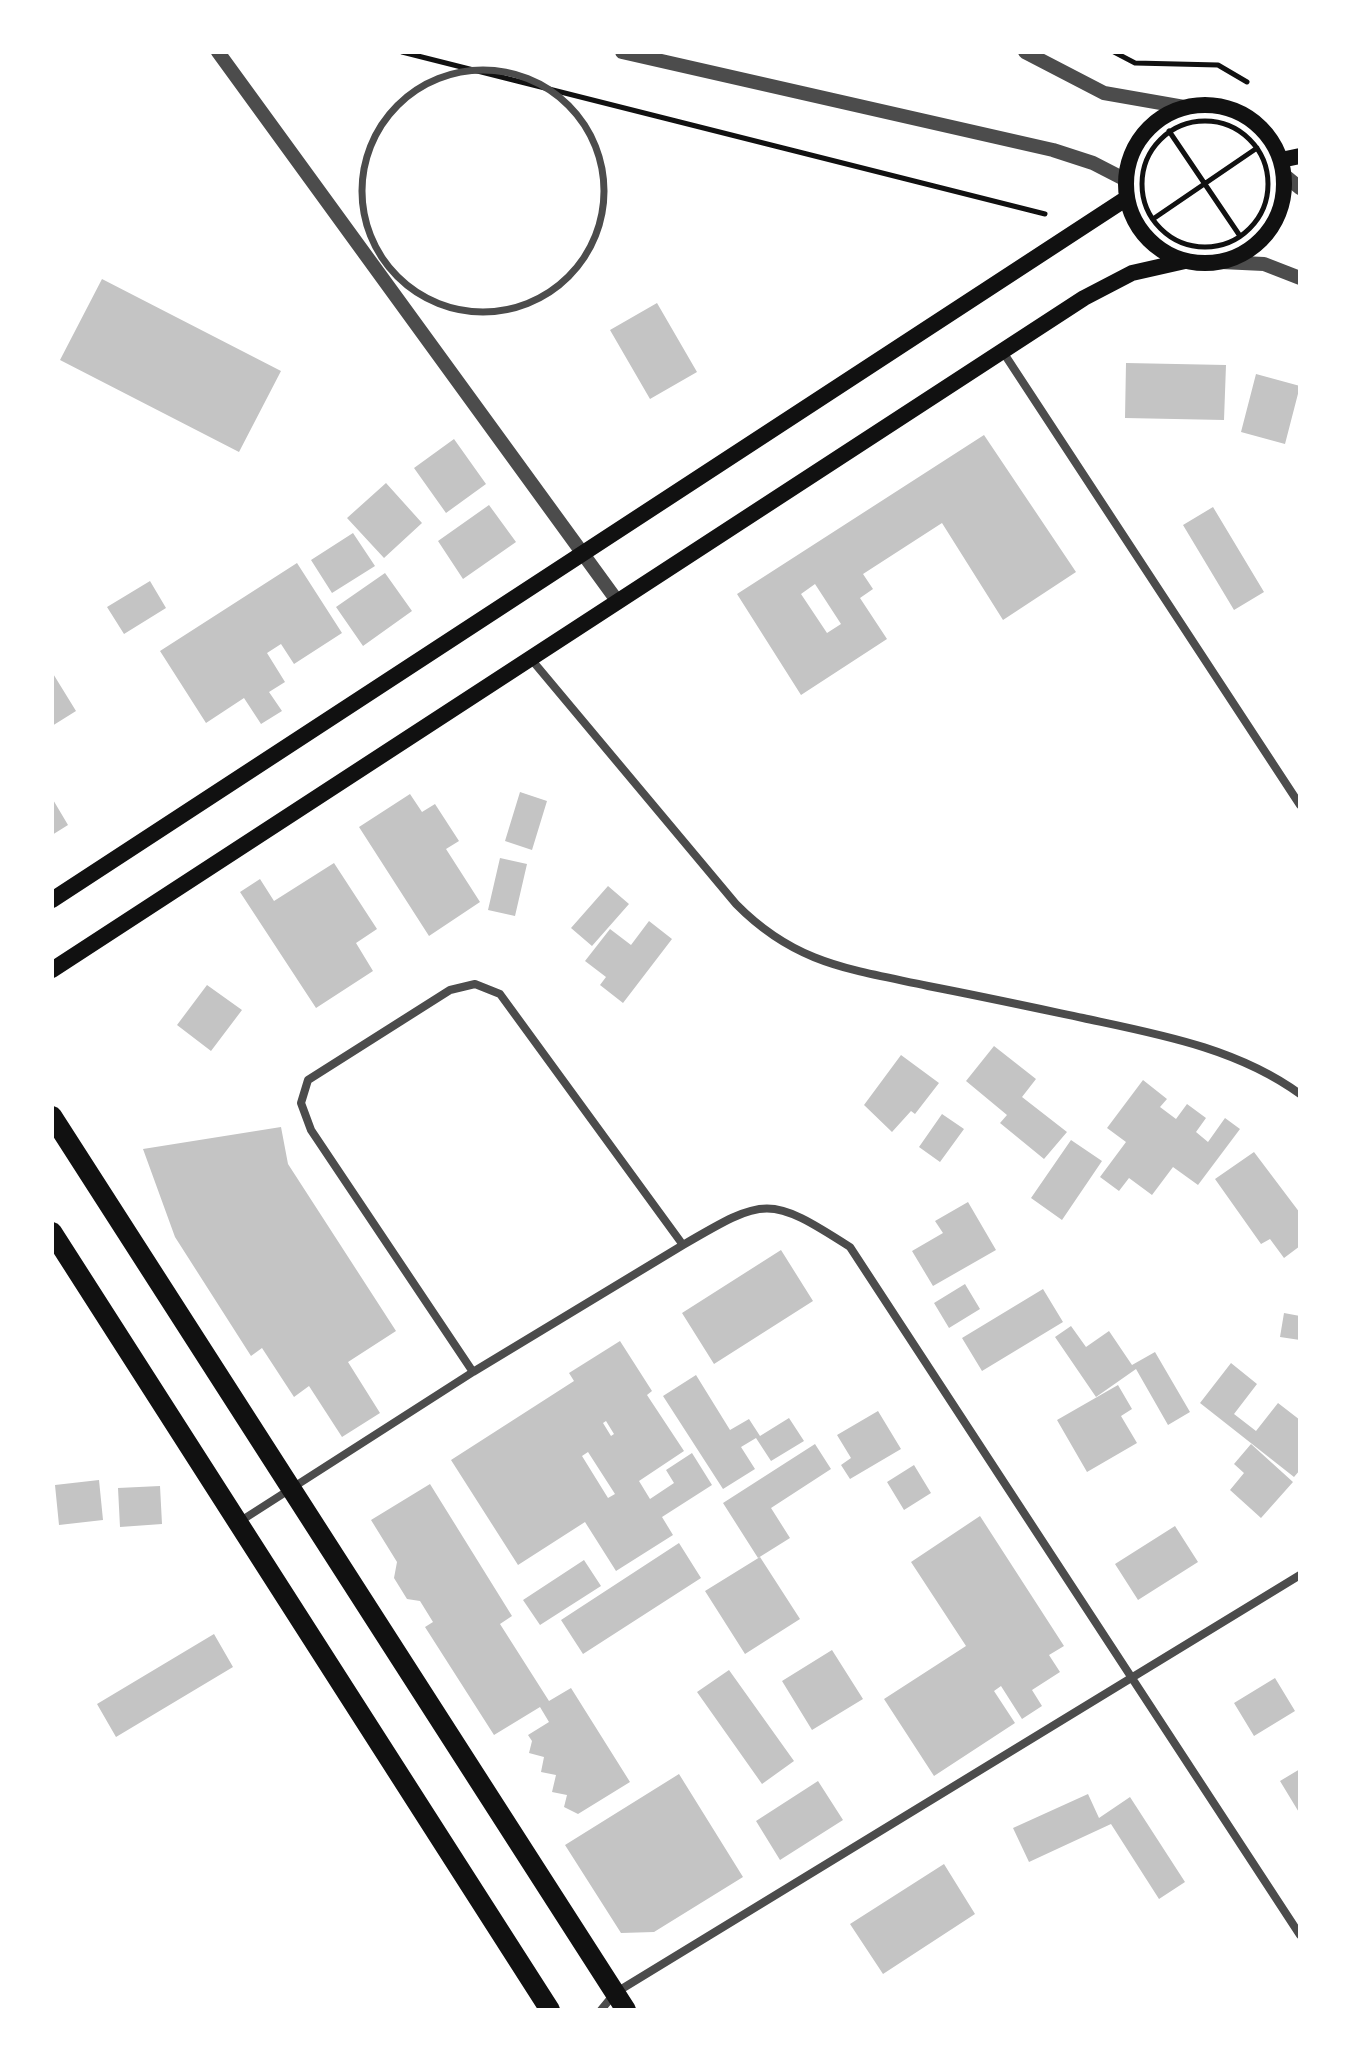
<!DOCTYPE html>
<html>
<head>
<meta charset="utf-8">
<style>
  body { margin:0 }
  #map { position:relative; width:1352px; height:2062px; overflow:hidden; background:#fff; font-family:Figtree,sans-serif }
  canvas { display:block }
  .frame { position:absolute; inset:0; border:54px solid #fff; pointer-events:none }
</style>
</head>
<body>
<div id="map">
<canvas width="1352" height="2062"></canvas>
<div class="frame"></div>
</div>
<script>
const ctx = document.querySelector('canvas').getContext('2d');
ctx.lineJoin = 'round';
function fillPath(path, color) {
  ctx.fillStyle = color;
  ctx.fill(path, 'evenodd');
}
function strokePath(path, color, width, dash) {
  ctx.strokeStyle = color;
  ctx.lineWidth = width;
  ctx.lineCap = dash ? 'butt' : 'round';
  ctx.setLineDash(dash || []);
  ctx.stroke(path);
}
const building = new Path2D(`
  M102 279 281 371 239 452 60 360Z
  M657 303 697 372 650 399 610 330Z
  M1126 363 1226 365 1224 420 1125 418Z
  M1256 374 1300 386 1285 444 1241 432Z
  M984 435 1076 572 1003 620 942 523 863 574 873 589 860 598 887 639 801 695 737 594ZM815 584 841 624 827 633 801 594Z
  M454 439 486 484 446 513 414 468Z
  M386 483 422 523 384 558 347 518Z
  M489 505 516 542 463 579 438 541Z
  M1213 507 1264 592 1234 610 1183 525Z
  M353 533 375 566 332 593 311 560Z
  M297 563 342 633 294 664 281 644 267 653 285 682 269 692 282 711 261 724 244 698 206 723 160 651Z
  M385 573 412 611 363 646 336 607Z
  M150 581 166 608 124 634 107 607Z
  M52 672 76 711 52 726Z
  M520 792 547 801 532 850 505 841Z
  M410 794 422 812 435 804 459 841 446 849 480 902 429 936 359 827Z
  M52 798 68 825 52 835Z
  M500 858 527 864 515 916 488 910Z
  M334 863 377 929 356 943 373 971 316 1008 240 892 260 879 274 901Z
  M608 886 629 904 592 946 571 928Z
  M649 921 672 939 623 1003 600 985 606 977 585 961 610 929 631 945Z
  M207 985 242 1010 211 1051 177 1025Z
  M994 1046 1036 1079 1022 1097 1067 1132 1044 1159 1000 1123 1007 1115 966 1081Z
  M901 1055 939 1083 915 1114 911 1111 892 1132 864 1105Z
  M1143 1080 1167 1099 1160 1107 1176 1119 1187 1104 1206 1118 1196 1132 1208 1142 1225 1118 1240 1129 1198 1185 1173 1167 1152 1195 1129 1178 1119 1191 1100 1177 1126 1142 1107 1128Z
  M942 1114 964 1129 940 1162 919 1147Z
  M281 1127 288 1164 396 1331 348 1362 380 1413 342 1437 309 1386 294 1397 262 1348 251 1356 175 1237 143 1149Z
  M1071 1140 1102 1161 1062 1220 1031 1198Z
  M1254 1152 1300 1213V1246L1284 1258 1270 1239 1261 1244 1215 1179Z
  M968 1202 996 1250 933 1286 912 1251 943 1233 935 1221Z
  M781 1250 813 1301 714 1364 682 1313Z
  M965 1284 980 1309 949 1328 934 1303Z
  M1043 1289 1063 1322 982 1371 962 1338Z
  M1284 1313 1300 1316V1340L1280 1337Z
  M1071 1326 1086 1347 1109 1331 1132 1365 1155 1352 1190 1412 1168 1425 1136 1369 1096 1397 1055 1337Z
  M620 1341 652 1391 647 1395 684 1451 639 1481 650 1499 674 1483 666 1470 692 1453 712 1485 662 1517 673 1535 616 1571 585 1522 518 1565 451 1460 574 1381 569 1373ZM606 1421 614 1434 611 1436 603 1423ZM588 1452 615 1494 608 1498 582 1456Z
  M1231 1363 1257 1384 1234 1414 1256 1431 1278 1403 1300 1420V1470L1294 1477 1200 1403Z
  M696 1375 730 1430 749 1419 760 1436 789 1418 804 1441 771 1461 756 1438 741 1447 755 1469 723 1489 663 1396Z
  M1118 1385 1132 1409 1121 1416 1137 1443 1087 1472 1057 1420Z
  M878 1411 901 1449 850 1479 841 1465 851 1458 837 1435Z
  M815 1444 831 1469 771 1508 790 1538 758 1558 723 1503Z
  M1251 1444 1293 1482 1261 1518 1230 1490 1244 1473 1234 1464Z
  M914 1465 931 1493 904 1510 887 1482Z
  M99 1480 103 1520 59 1525 55 1485Z
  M430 1484 512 1616 500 1624 549 1701 571 1688 630 1782 578 1814 564 1807 567 1795 552 1792 556 1775 541 1772 544 1757 529 1753 532 1741 528 1735 549 1722 540 1707 494 1735 425 1627 433 1622 420 1601 407 1599 394 1578 397 1562 371 1520Z
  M160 1486 162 1524 120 1527 118 1488Z
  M980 1516 1064 1646 1049 1655 1060 1672 1032 1690 1042 1706 1022 1719 1001 1686 994 1691 1015 1723 934 1776 884 1699 966 1646 911 1562Z
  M1175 1526 1198 1562 1138 1600 1115 1564Z
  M679 1543 701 1578 583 1654 561 1620Z
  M760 1557 800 1619 745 1654 705 1591Z
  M584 1560 601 1586 540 1625 523 1600Z
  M214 1634 233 1667 116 1737 97 1704Z
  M832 1650 863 1699 812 1730 782 1681Z
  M729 1670 794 1761 762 1784 697 1692Z
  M1275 1678 1295 1711 1254 1736 1234 1703Z
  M1300 1769V1814L1280 1781Z
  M679 1774 743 1877 654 1932 621 1933 565 1845Z
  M818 1781 843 1820 780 1860 756 1821Z
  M1088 1794 1099 1818 1130 1797 1185 1882 1159 1899 1111 1824 1029 1862 1013 1828Z
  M944 1864 975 1914 883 1974 850 1924Z`);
const path = new Path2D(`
  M402 52 1045 214
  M1114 52 1135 63 1218 65 1247 82
  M1142 184a63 63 0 1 1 126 0a63 63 0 1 1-126 0Z
  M1169 131 1240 236
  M1153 219 1257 148`);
const pedestrian = new Path2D(`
  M362 191a121 121 0 1 1 242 0a121 121 0 1 1-242 0Z`);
const minor = new Path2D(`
  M1003 352 1300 805
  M531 659 736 904C795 964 849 969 928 986 980 996 1031 1007 1083 1018 1158 1034 1237 1048 1300 1094
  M473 1372 311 1130 301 1103 308 1080 450 990 475 984 500 994 683 1245C765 1197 769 1195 850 1247L1300 1935
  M239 1522 473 1372 683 1245
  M601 2010 615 1993 1300 1575`);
const tertiary = new Path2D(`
  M218 52 618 602
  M622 52 1053 150 1093 163 1126 180
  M1025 52 1104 93 1184 107
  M1284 175 1300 188
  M1221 262 1264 264 1300 278`);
const secondary = new Path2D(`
  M1126 184a79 79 0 1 1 158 0a79 79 0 1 1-158 0Z
  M1281 160 1300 156
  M52 900 1127 198
  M52 970 1084 298 1132 273 1185 261`);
const primary = new Path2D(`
  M52 1116 626 2010
  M52 1232 550 2010`);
fillPath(building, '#c4c4c4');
strokePath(path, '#111', 5);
strokePath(pedestrian, '#4c4c4c', 7);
strokePath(minor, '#4c4c4c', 8);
strokePath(tertiary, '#4c4c4c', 14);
strokePath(secondary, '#111', 16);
strokePath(primary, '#111', 20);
</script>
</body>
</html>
